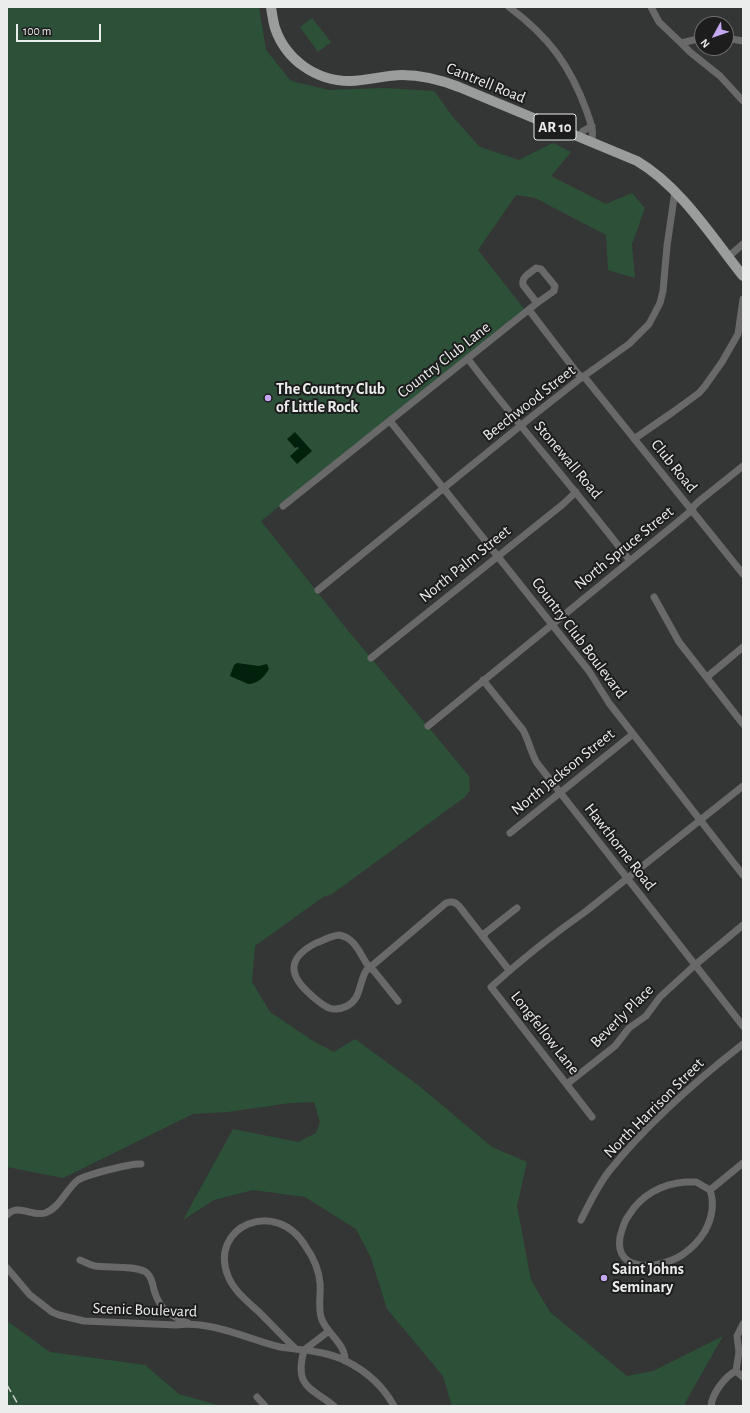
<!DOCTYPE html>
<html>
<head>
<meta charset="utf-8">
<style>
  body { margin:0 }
  #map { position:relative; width:750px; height:1413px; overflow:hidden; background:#333634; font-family:"Alegreya Sans",sans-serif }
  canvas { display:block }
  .frame { position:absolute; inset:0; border:8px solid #ebedec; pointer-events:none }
  .north { position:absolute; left:694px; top:16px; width:40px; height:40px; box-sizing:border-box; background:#1c1d1c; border:1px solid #6f706f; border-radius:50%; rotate:230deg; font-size:11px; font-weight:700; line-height:16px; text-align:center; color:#ebedec }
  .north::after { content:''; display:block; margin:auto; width:14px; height:18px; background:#c5a7f1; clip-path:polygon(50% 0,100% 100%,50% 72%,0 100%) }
  .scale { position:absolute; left:16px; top:24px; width:85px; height:18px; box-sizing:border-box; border:2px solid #ebedec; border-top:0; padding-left:5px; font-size:12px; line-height:14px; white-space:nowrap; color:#ebedec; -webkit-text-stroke:3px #1c1d1c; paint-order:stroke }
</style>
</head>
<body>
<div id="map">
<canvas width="750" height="1413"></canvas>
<div class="frame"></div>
<div class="north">N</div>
<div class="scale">100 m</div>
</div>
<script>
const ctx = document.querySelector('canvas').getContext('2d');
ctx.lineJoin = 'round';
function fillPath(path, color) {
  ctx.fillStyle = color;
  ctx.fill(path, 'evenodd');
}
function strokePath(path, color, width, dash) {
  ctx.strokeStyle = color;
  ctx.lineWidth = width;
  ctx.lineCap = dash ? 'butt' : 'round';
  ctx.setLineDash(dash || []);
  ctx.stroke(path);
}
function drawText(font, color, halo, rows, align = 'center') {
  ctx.font = font + ' "Alegreya Sans",sans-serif';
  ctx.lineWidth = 4;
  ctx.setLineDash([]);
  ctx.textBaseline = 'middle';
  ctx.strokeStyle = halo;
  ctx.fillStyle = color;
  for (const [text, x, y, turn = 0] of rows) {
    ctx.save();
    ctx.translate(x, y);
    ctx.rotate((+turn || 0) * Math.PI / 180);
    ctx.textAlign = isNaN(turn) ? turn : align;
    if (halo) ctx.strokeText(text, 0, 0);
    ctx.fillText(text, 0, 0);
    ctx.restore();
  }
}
const green = new Path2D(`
  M7 7H259L266 50 291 81 329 90 384 88 434 91 453 117 480 147 519 160 553 143 571 152 551 176 606 204 632 193 645 208 632 244 635 278 608 270 606 235 535 198 516 195 478 250 524 309 261 521 341 622 469 776 470 790 465 797 332 894 323 897 255 946 252 982 270 1012 313 1041 334 1052 355 1039 418 1085 492 1147 527 1162 517 1206 531 1280 550 1312 627 1376 653 1371 723 1336 685 1403V1406H452L443 1376 387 1309 371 1258 356 1229 305 1197 253 1190 214 1200 183 1220 233 1129 298 1142 316 1133 320 1122 314 1102 290 1103 228 1112 193 1114 63 1178 7 1167Z
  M312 18 331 42 318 52 300 27Z
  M7 1321 50 1352 145 1365 179 1394 221 1406H7Z`);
const water = new Path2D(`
  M295 432 312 451 297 464 290 456 299 448 297 447 295 448 287 439Z
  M237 663 259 666 267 664 269 669C264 677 258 684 248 684L230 676 234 665Z`);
const minor = new Path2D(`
  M509 7C549 37 570 65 587 112 590 122 595 131 591 142
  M651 7 659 22 681 43 702 38
  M726 38 743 41
  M681 43 690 52 720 76 743 101
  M579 137 583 131 592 126
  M728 257 743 244
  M536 268 541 269 555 286 554 291 537 303 523 285C521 277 530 273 536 268Z
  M529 310 578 374 586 379 599 395 743 574
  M468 359C520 428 578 492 630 561
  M390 421 589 671 609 703 743 875
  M634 439 673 412 699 393 705 386 722 362 738 334 743 299
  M283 506 537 303
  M318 590 530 418 577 381 629 344 649 324 660 303 663 291 667 246 675 191
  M654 597 679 642 743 724
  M371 658 562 505 576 492
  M707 677 743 647
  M483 680 523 730C529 741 531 753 537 763L743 1026
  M428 726 674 525 692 510 694 506 698 502 743 466
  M510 833 633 734
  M339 935C356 938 360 955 369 967 358 978 363 998 347 1006 341 1009 335 1010 329 1008 322 1005 317 1000 311 995 288 975 287 958 316 943 324 940 331 936 339 935Z
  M484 937 485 933 517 908
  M398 1001 374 971 369 967 374 964 446 903C452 901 455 902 459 906L509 970
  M567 1084 615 1046 629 1028 646 1016 660 997 695 965 743 925
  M592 1117 491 987C521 960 552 935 585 912L743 786
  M685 1182H696L710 1190C715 1205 712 1218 705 1231 699 1241 691 1249 682 1255 662 1268 614 1275 620 1237 622 1229 624 1221 629 1215 641 1195 662 1184 685 1182Z
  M710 1190 743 1163
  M7 1215C18 1203 32 1217 45 1213 60 1208 66 1189 78 1180 86 1175 131 1163 141 1164
  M581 1220C590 1202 598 1185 610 1170 647 1124 697 1080 743 1044
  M80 1260C85 1262 89 1265 95 1266 107 1268 138 1265 147 1273 151 1277 153 1284 154 1290 160 1310 169 1315 188 1323
  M7 1268 30 1295 52 1312 59 1315 84 1321 176 1325C210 1320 248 1339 280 1347 286 1348 290 1348 295 1349 310 1350 333 1354 346 1361 366 1371 383 1386 394 1406
  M743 1324 737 1336 739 1352 736 1371 743 1377
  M329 1331 304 1350C294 1387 310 1387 334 1406
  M296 1349C283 1337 271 1324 259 1312 247 1301 234 1291 228 1276 208 1227 276 1196 306 1247 313 1257 319 1271 320 1283 321 1294 318 1306 321 1317 325 1333 346 1343 345 1361
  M257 1397 265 1406
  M711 1406C712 1394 725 1376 736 1371`);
const primary = new Path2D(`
  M271 7C272 14 273 21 275 28 286 60 316 81 350 81 368 81 385 75 402 75 422 75 441 80 459 87L637 161C680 186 712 237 743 276`);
const rail = new Path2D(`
  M7 1385 19 1406`);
const markers = [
  [268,398,4,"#c5a7f1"],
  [604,1278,4,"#c5a7f1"]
];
const shields = [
  [555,127,42]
];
const shieldNames = [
  ["AR 10",555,127]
];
const streetNames = [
  ["Cantrell Road",486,83,22],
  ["Country Club Lane",444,360,-38],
  ["Beechwood Street",529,403,-38],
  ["Stonewall Road",568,460,50],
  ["Club Road",674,466,51],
  ["North Spruce Street",624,548,-39],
  ["North Palm Street",465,564,-39],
  ["Country Club Boulevard",579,638,53],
  ["North Jackson Street",563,772,-39],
  ["Hawthorne Road",620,847,52],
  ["Beverly Place",622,1016,-45],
  ["Longfellow Lane",545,1033,52],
  ["North Harrison Street",654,1108,-45],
  ["Scenic Boulevard",145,1310,2]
];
const poiNames = [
  ["The Country Club",276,389],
  ["of Little Rock",276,407],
  ["Saint Johns",612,1269],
  ["Seminary",612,1287]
];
fillPath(green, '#2d5138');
fillPath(water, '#01210d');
strokePath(minor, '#686968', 7);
strokePath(primary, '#9a9d9b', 10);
strokePath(rail, '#cdcfce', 1.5, [8, 4]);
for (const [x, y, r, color] of markers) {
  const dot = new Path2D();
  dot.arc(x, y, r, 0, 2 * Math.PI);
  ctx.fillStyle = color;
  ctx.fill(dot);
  strokePath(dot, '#1c1d1c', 1.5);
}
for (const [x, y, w] of shields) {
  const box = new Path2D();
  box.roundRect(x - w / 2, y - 13, w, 26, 3);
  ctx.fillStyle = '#1c1d1c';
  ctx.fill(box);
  strokePath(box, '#ebedec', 1);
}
drawText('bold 15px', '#ebedec', null, shieldNames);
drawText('16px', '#ebedec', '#1c1d1c', streetNames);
drawText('bold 16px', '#ebedec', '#1c1d1c', poiNames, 'left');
</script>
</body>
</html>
